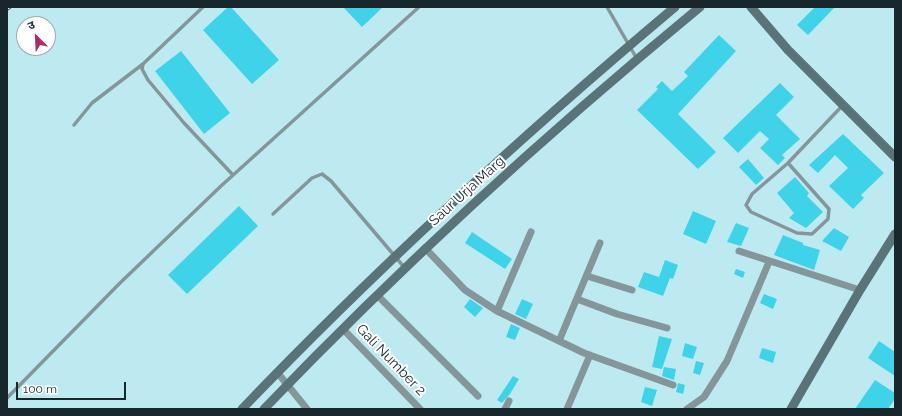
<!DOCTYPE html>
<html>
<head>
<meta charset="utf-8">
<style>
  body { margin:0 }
  #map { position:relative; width:902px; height:416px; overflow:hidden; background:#bde9f1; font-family:Raleway,"Noto Sans Devanagari",sans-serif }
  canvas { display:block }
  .frame { position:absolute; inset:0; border:8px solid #17272b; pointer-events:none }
  .north { position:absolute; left:16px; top:16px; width:40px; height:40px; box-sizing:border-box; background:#fff; border:1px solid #a2a9aa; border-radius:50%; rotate:336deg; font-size:11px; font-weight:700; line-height:16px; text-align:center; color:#17272b }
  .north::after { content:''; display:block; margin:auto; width:14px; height:18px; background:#b22969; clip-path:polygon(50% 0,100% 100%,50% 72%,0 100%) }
  .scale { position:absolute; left:16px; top:382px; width:110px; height:18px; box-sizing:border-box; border:2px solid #17272b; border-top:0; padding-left:5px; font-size:12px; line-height:14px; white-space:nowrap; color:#17272b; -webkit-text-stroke:3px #fff; paint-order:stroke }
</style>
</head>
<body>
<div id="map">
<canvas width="902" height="416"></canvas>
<div class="frame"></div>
<div class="north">उ</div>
<div class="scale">100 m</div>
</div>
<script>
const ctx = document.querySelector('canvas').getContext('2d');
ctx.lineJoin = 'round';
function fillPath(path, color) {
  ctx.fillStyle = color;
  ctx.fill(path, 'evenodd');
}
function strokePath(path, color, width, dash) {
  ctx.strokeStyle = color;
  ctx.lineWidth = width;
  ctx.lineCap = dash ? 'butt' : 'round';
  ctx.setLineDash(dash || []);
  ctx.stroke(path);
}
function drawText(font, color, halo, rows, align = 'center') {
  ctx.font = font + ' Raleway,sans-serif';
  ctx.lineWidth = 4;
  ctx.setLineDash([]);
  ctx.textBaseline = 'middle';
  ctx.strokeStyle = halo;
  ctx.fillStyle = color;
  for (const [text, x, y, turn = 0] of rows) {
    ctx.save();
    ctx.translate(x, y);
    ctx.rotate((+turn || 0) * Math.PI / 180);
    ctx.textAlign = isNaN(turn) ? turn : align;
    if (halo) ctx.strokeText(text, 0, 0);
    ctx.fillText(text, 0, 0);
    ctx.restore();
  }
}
const building = new Path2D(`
  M228 7H231L279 60 252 84 203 30Z
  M343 7H383L362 27Z
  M815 7H835L808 35 797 25Z
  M719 35 736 51 678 114 716 152 698 169 637 110 658 89 656 87 662 81 672 91 688 76 684 72Z
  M181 51 230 113 204 134 155 71Z
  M780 83 794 97 776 115 800 139 782 155 785 158 778 165 760 148 769 139 760 131 738 153 723 138Z
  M843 134 884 173 861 195 864 198 853 209 829 186 848 168 835 155 818 173 809 165Z
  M748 159 764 178 756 185 739 167Z
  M795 177 809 193 807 196 823 212 806 228 789 218 794 213 777 193Z
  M239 206 258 226 187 294 168 275Z
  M693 211 716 221 706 244 683 234Z
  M736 223 749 228 741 246 727 242Z
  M834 228 849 237 841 251 822 241Z
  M472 232 512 259 505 269 465 243Z
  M783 235 803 243V245L820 250 814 270 774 255Z
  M665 260 678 265 673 279 670 278 663 296 638 287 644 272 659 277Z
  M736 269 745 272 743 278 734 274Z
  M764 294 777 299 773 309 760 303Z
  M470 299 483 308 475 317 464 307Z
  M522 299 533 304 526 319 515 314Z
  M511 324 520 328 515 340 506 337Z
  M659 336 672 339 662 369 652 367Z
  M879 341 895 352V376L868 358Z
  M685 343 697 347 693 359 682 356Z
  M762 348 776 352 773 363 759 358Z
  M696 361 704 363 700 375 693 373Z
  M664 367 676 369 674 380 662 376Z
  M513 376 519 379 510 394 502 403 497 400Z
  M875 380 895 393V399L888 409H855Z
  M678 383 685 385 683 394 676 392Z
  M645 387 657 390 652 406 641 402Z`);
const lane = new Path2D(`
  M203 7 143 64 142 69 148 80 184 123 233 175
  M607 7 637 59
  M74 125 92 103 143 64
  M788 163 829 209 828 219 812 234 797 233 751 212 746 205 752 194 788 163 843 105
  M273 214 312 178 322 174 331 181 404 267
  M7 398 120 283 221 186 419 7`);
const street = new Path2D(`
  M425 248 465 290 497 311 584 353 673 385
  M739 251 860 290
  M587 276 632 290
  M377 295 478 396
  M577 299 617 314 667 328
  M497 311 531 232
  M343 329 420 409
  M559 341 600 243
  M277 372 307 409
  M505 409 509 401
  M567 409 590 355
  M687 409 704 397 727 361 769 262`);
const secondary = new Path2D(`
  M751 7 788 50 895 157
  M242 409C378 267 524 134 675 7
  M264 409C401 266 547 133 700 7
  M791 409 860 290 895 234`);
const rail = new Path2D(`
  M7 9 10 7`);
const streetNames = [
  ["Saur Urja Marg",467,191,-42],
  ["Gali Number 2",391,360,46]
];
fillPath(building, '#3fd3ea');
strokePath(lane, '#85969a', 3.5);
strokePath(street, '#85969a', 7);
strokePath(secondary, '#597378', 9);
strokePath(rail, '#2a3e42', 3.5);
strokePath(rail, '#fff', 2, [6]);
drawText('14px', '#17272b', '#fff', streetNames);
</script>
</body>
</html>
